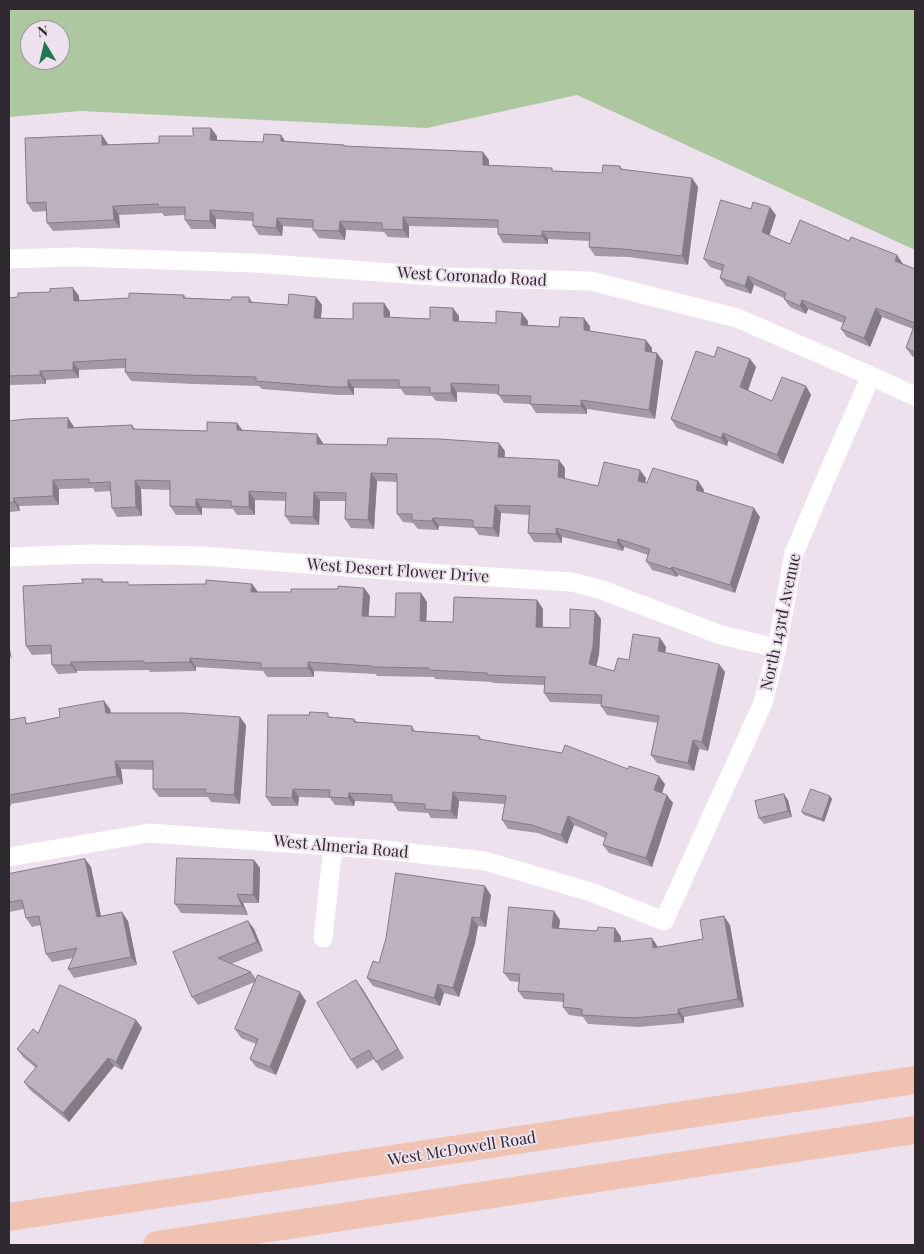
<!DOCTYPE html>
<html>
<head>
<meta charset="utf-8">
<style>
  body { margin:0 }
  #map { position:relative; width:924px; height:1254px; overflow:hidden; background:#ede1ed; font-family:"Playfair Display",serif }
  canvas { display:block }
  .frame { position:absolute; inset:0; border:10px solid #2d292e; pointer-events:none }
  .north { position:absolute; left:20px; top:20px; width:50px; height:50px; box-sizing:border-box; background:#ede1ed; border:1px solid #a097a1; border-radius:50%; rotate:351deg; font-size:14px; font-weight:700; line-height:20px; text-align:center; color:#2d292e }
  .north::after { content:''; display:block; margin:auto; width:18px; height:22px; background:#1b794f; clip-path:polygon(50% 0,100% 100%,50% 72%,0 100%) }
</style>
</head>
<body>
<div id="map">
<canvas width="924" height="1254"></canvas>
<div class="frame"></div>
<div class="north">N</div>
</div>
<script>
const ctx = document.querySelector('canvas').getContext('2d');
ctx.lineJoin = 'round';
function fillPath(path, color) {
  ctx.fillStyle = color;
  ctx.fill(path, 'evenodd');
}
function strokePath(path, color, width, dash) {
  ctx.strokeStyle = color;
  ctx.lineWidth = width;
  ctx.lineCap = dash ? 'butt' : 'round';
  ctx.setLineDash(dash || []);
  ctx.stroke(path);
}
function drawText(font, color, halo, rows, align = 'center') {
  ctx.font = font + ' "Playfair Display",serif';
  ctx.lineWidth = 4;
  ctx.setLineDash([]);
  ctx.textBaseline = 'middle';
  ctx.strokeStyle = halo;
  ctx.fillStyle = color;
  for (const [text, x, y, turn = 0] of rows) {
    ctx.save();
    ctx.translate(x, y);
    ctx.rotate((+turn || 0) * Math.PI / 180);
    ctx.textAlign = isNaN(turn) ? turn : align;
    if (halo) ctx.strokeText(text, 0, 0);
    ctx.fillText(text, 0, 0);
    ctx.restore();
  }
}
const green = new Path2D(`
  M9 9H915V250L577 95 427 128 81 111 9 117ZM30 30H60V60H30Z`);
const street = new Path2D(`
  M9 259 75 257 254 263 448 277 591 281 737 318 871 376 915 396
  M9 557 91 554 203 556 399 571 572 582 602 590 721 635 777 648
  M9 857 149 833 384 850 485 861 591 892 664 921 763 703 777 648 794 553 829 471 871 376
  M323 938 333 846`);
const primary = new Path2D(`
  M9 1217 915 1080
  M157 1245 915 1130`);
const wall = new Path2D(`
  M102 135 108 145 159 143 217 136V140L263 142H286L344 145 345 146 489 160V165L554 171 602 173 620 166 623 170 692 178 698 187 688 265 629 257 595 256 589 247 590 241 548 239V244L503 243 498 234V228L409 226V238L388 237 384 232 346 230 345 240 319 238 313 230V228L283 226 282 236 259 235 253 226V221L216 219V229H191L185 220V215L164 216 162 213 119 215 120 228 53 231 47 223V211L33 212 27 203Z
  M751 209 776 215 769 235 790 244 903 264 915 269V358L912 356 906 348 913 329 882 317 870 347 847 337 841 329 843 323 808 309 806 314 790 307 784 299V298L754 285 751 294 726 286 720 278 722 271 710 267 704 259Z
  M73 288 79 296V301L184 295 186 298 231 300 249 297 253 303 288 305 316 297 322 305 321 319H353L384 303 390 312V318L430 319 459 316V322L496 323 528 321 527 325 559 327 590 326V331L652 348V352L663 361 655 419 587 409V414L536 413 530 404 504 403 498 394 457 392V402L436 401 432 396 405 395 401 389 354 388V395H338L262 389 259 386 194 384 131 381 125 372V368L79 370V378L46 380V384L9 385V298L18 297Z
  M714 357 750 359 756 367 748 390 772 401 806 386 811 395 783 464 728 441 727 446 677 428 671 419Z
  M68 418 74 427 132 425 135 429 207 431 237 423 243 431 323 443V444L505 451 504 457 565 468V479L598 486 646 478 645 483H647L698 481 704 490 703 493 760 517 735 593 678 575 677 577 652 570 646 561 648 555 624 547 623 551 562 537V543L534 542 528 533 529 515 501 513 499 537 479 535 474 528 439 526 438 530 418 529 413 523 403 522 397 514V482L377 481 374 529 351 528 345 519 346 501H320L319 525 291 524 285 516 286 501 255 500V515H237L233 509 202 508V515H176L170 506V490L141 489 142 516 117 517 112 508 111 491 95 492 93 488 59 489V505L19 506 20 511 9 512V421Z
  M102 579 104 582 130 585 252 584 258 592H291L364 588 370 596 368 616 395 617 421 593 427 602 426 621 453 622 537 600 543 609V627L570 628 595 611 601 619 599 654 596 666 614 671 660 638 666 647 665 653 719 664 725 672 708 751 699 749 694 771 657 763 651 755 658 723 607 715 601 706V704L550 702 544 693V685L493 683 492 682 435 679 434 677 377 676 376 674 314 671V677H267L263 671 196 667V671L150 672 149 670 77 671V673L58 674 52 665 51 654 32 655 26 646 83 583Z
  M104 701 110 709 111 713 246 725 240 804 211 802 208 797H159L153 789V770L121 769 123 784 11 804V806L9 807V720L29 723 60 717Z
  M309 715 354 719 357 722 412 726 415 731 479 736 482 740 665 784 662 793 673 803 652 867 609 853 603 845 605 838 574 825 567 844 538 833 508 829 502 820 505 804 459 801 457 819 431 818 428 813 398 811 393 803 355 801 354 806 335 805 330 798 299 797 298 806H272L266 797Z
  M830 796 832 799 824 822 804 815 802 812Z
  M788 800 792 817 764 824 759 818Z
  M85 859 91 867 101 916 128 921 137 965 74 978 68 969 73 958 52 962 46 954 41 925 32 927 26 918 24 909 9 912V874Z
  M254 860 260 868 259 903H243L248 915 181 913 175 904Z
  M491 895 486 927 478 926 475 943 459 997 444 993 440 1006 373 986 367 978 379 963Z
  M560 920 559 928 597 931 615 928 621 937V941L658 947 703 939 730 925 744 1007 684 1017V1023L639 1027 588 1024 583 1017 569 1015 563 1007 564 1002 524 999 518 991 519 982 510 981 504 973Z
  M248 921 254 929 263 951 231 964 251 972 256 979 306 1001 276 1075 256 1067 250 1059 256 1044 241 1038 235 1029 255 982 198 1005 192 997 173 952Z
  M362 988 404 1058 382 1071 374 1059 357 1069 351 1060Z
  M136 1020 142 1028 122 1070 114 1066 69 1122 30 1090 24 1082 36 1068 23 1057 17 1049 38 1033Z`);
const shadedWall = new Path2D(`
  M211 128 217 136 216 148 210 140Z
  M102 135 108 144V154L102 145Z
  M281 135 287 144 281 141Z
  M483 152 489 160V174L483 165Z
  M692 178 698 187 688 265 682 256Z
  M113 206 119 215 120 228 114 220Z
  M770 207 776 215 768 240 762 232Z
  M210 210 216 219V229L210 221Z
  M403 217 409 226V238L403 230Z
  M277 218 283 226 282 236 276 228Z
  M340 221 346 230 345 240 339 231Z
  M542 231 548 239V244L542 236Z
  M897 255 903 264 901 270 895 261Z
  M748 276 754 285 751 294 745 286Z
  M73 288 79 296 80 310 74 301Z
  M316 297 322 305 320 327 314 318Z
  M802 300 808 309 806 314 800 306Z
  M384 303 390 312V326L384 317Z
  M453 308 459 316V330L453 321Z
  M876 308 882 317 870 347 864 338Z
  M522 313 528 321 527 334 521 325Z
  M584 318 590 326V339L584 330Z
  M646 340 652 348 651 359 645 351Z
  M657 353 663 361 655 419 649 410Z
  M750 359 756 367 746 396 740 387Z
  M73 362 79 370V378L73 370Z
  M40 371 46 380V384L40 375Z
  M348 380 354 388V395L348 387Z
  M451 383 457 392V402L451 393Z
  M806 386 811 395 783 464 777 455Z
  M581 400 587 409V414L581 406Z
  M68 418 74 427V436L68 428Z
  M237 423 243 431 237 430Z
  M723 433 728 441 727 446 721 438Z
  M317 434 323 443V452L317 444Z
  M499 443 505 451 504 465 498 457Z
  M559 460 565 468 564 486 558 477Z
  M640 470 646 478 644 490 638 481Z
  M371 473 377 481 374 529 368 520Z
  M53 480 59 489V505L53 496Z
  M135 480 141 489 142 516 136 507Z
  M698 481 704 490 702 499 696 490Z
  M249 491 255 500V515L249 507Z
  M314 492 320 501 319 525 313 517Z
  M13 498 19 506 20 511 14 502Z
  M196 499 202 508V515L196 507Z
  M495 505 501 513 499 537 493 528Z
  M754 508 760 517 735 593 730 585Z
  M433 518 439 526 438 530 432 521Z
  M556 528 562 537V543L556 534Z
  M618 539 624 547 623 551 617 543Z
  M672 567 678 575 677 577 671 569Z
  M252 584 258 592H251Z
  M364 588 370 596 368 625 362 616Z
  M421 593 427 602 426 629 420 621Z
  M537 600 543 609 542 636 536 627Z
  M595 611 601 619 599 654 595 673 589 664Z
  M660 638 666 647 664 660 658 651Z
  M9 645 12 659 9 654Z
  M190 658 196 667V671L190 662Z
  M71 662 77 671V673L71 665Z
  M308 662 314 671V677L308 668Z
  M719 664 725 672 708 751 702 742Z
  M104 701 110 709 112 722 106 713Z
  M240 717 246 725 240 804 234 795Z
  M693 740 699 749 694 771 688 763Z
  M115 761 121 769 123 784 117 776Z
  M659 776 665 784 660 799 654 790Z
  M293 789 299 797 298 806 292 798Z
  M453 792 459 801 457 819 451 811Z
  M349 793 355 801 354 806 348 798Z
  M784 794 788 800 792 817 788 811Z
  M667 795 673 803 652 867 646 858Z
  M830 796 832 799 824 822 822 819Z
  M568 816 574 825 567 844 561 835Z
  M85 859 91 867 103 926 97 917Z
  M254 860 260 868 259 903 253 895Z
  M485 886 491 895 486 927 480 918Z
  M237 894 243 903 248 915 242 906Z
  M554 911 560 920 558 936 552 928Z
  M122 912 128 921 137 965 131 957Z
  M724 916 730 925 744 1007 738 999Z
  M472 917 478 926 475 943 459 997 453 988Z
  M248 921 254 929 263 951 257 942Z
  M615 928 621 937 620 950 614 942Z
  M652 938 658 947 653 948Z
  M356 980 362 988 404 1058 398 1049Z
  M438 984 444 993 440 1006 434 998Z
  M300 992 306 1001 276 1075 270 1067Z
  M678 1009 684 1017V1023L678 1014Z
  M136 1020 142 1028 122 1070 116 1062Z
  M108 1058 114 1066 69 1122 63 1113Z`);
const building = new Path2D(`
  M193 128H211L210 140 263 142 264 134 281 135V141L344 145V146L483 152V165L552 168V171L602 173 603 165 620 166V169L692 178 682 256 623 249 589 247 590 233 542 231V236L498 234V220L403 217V230L382 229V223L340 221 339 231 313 230V220L277 218 276 228 253 226V213L210 210V221L185 220V207H158V204L113 206 114 220 47 223 46 202 27 203 25 138 102 135V145L159 143V136H193Z
  M721 200 751 209 753 202 770 207 762 232 790 244 800 220 849 241 851 237 897 255 895 261 915 269V352L906 348 915 323 876 308 864 338 841 329 846 317 802 300 800 306 784 299 786 293 748 276 745 286 720 278 724 265 704 259Z
  M73 288 74 301 129 298V293L184 295 183 298 231 300 232 297H249V302L288 305 289 294 316 297 314 318 353 319V303H384V317L430 319V307L453 308V321L496 323V311L522 313 521 325 559 327 560 317 584 318V330L646 340 645 351 657 353 649 410 581 400V406L530 404 531 396 498 395 499 385 451 383V393H430V387H399V380H348V387H332L256 381V377L188 375 125 372 126 359 73 362V370L40 371V375L9 376V298L18 297V293L50 292V289Z
  M718 347 750 359 740 387 772 401 782 377 806 386 777 455 723 433 721 438 671 419 696 351 714 357Z
  M68 418V428L132 425 133 429 207 431V422L237 423V430L317 434V444L387 445 388 438 439 439 499 443 498 457 559 460 558 477 598 486 604 462 640 470 638 481 647 483 653 468 698 481 696 490 754 508 730 585 672 567 671 569 646 561 650 549 618 539 617 543 556 528V534L528 533 530 506 495 505 493 528 473 527V520L433 518 432 521 412 520V514H397V474L371 473 368 520 345 519 346 493 314 492 313 517 285 516 286 493 249 491V507L231 506V501L196 499V507L170 506V481L135 480 136 507 112 508 110 482 89 483V479L53 480V496L13 498 14 502 9 503V421L26 419Z
  M82 579H102V582H128V585L206 584V580L252 584 251 592H291V589H338V586L364 588 362 616 395 617 396 593H421L420 621 453 622 454 597 537 600 536 627 570 628V609L595 611 593 646 589 664 614 671 618 658 629 660 633 634 660 638 658 651 719 664 702 742 693 740 688 763 651 755 659 716 601 706 602 695 544 693 545 677 487 675V673L429 670V668L371 667V666L308 662V668H261V663L190 658V662L144 663V661L71 662V665H52L51 645 26 646 23 586 83 583Z
  M104 701 106 713H183L240 717 234 795 205 793 206 789H153V761H115L117 776 9 795V720L25 717 26 724 60 717 59 709Z
  M310 712 328 713V717L354 719V722L412 726V731L479 736V739L562 753 565 745 628 769 629 766 659 776 654 790 667 795 646 858 603 845 607 833 568 816 561 835 532 825 502 820 506 796 453 792 451 811 425 809V804L392 802V795L349 793 348 798 329 797 330 790 293 789 292 798 266 797 268 715H309Z
  M811 789 830 796 822 819 802 812Z
  M784 794 788 811 759 818 755 801Z
  M177 858 254 860 253 895 237 894 242 906 175 904Z
  M85 859 97 917 122 912 131 957 68 969 77 948 46 954 39 916 26 918 22 900 9 902V874Z
  M396 873 485 886 480 918 472 917 469 934 453 988 438 984 434 998 367 978 373 961 379 963 386 938Z
  M509 907 554 911 552 928 597 931 598 927 615 928 614 942 652 938 653 948 703 939 700 920 724 916 738 999 678 1009V1014L633 1018 582 1015V1009L563 1007 564 994 518 991 520 974 504 973Z
  M248 921 257 942 218 958 251 972 192 997 173 952Z
  M258 975 300 992 270 1067 250 1059 258 1039 235 1029Z
  M356 980 398 1049 376 1062 369 1050 351 1060 317 1003Z
  M60 985 136 1020 116 1062 108 1058 63 1113 24 1082 37 1066 17 1049 33 1029 38 1033Z`);
const streetNames = [
  ["West Coronado Road",472,277,3],
  ["West Desert Flower Drive",398,571,4],
  ["North 143rd Avenue",781,622,-78],
  ["West Almeria Road",341,847,5],
  ["West McDowell Road",462,1149,-9]
];
fillPath(green, '#adc8a0');
strokePath(street, '#fff', 19);
strokePath(primary, '#efc2b1', 28);
fillPath(wall, '#a398a3');
fillPath(shadedWall, '#847c84');
fillPath(building, '#bdb1bd');
strokePath(building, '#847c84', 1);
drawText('16px', '#2d292e', '#ede1ed', streetNames);
</script>
</body>
</html>
